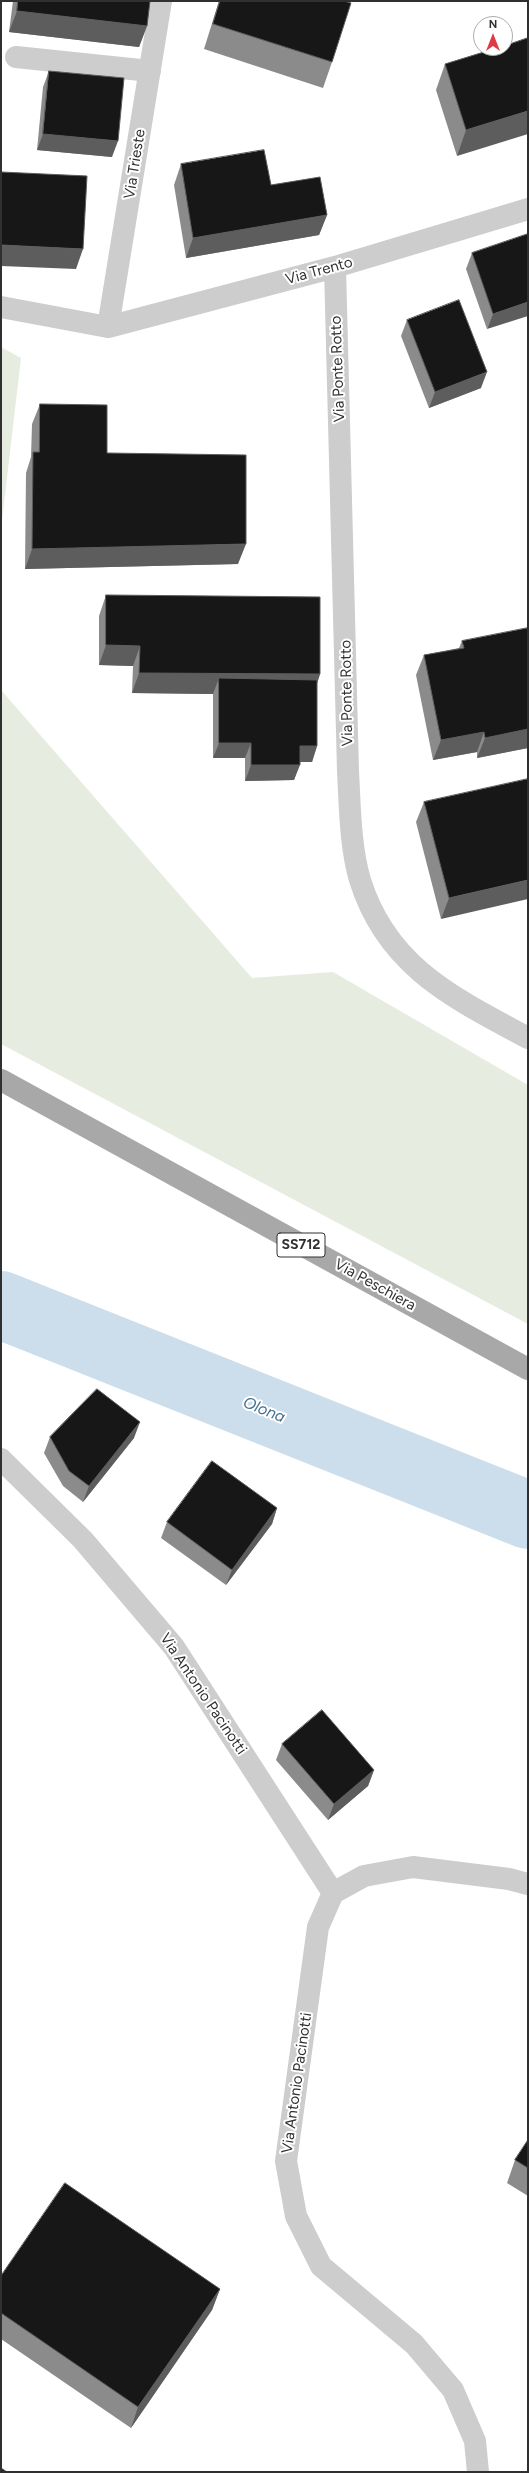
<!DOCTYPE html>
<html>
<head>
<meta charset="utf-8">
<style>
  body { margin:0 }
  #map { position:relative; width:529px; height:2473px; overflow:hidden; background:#fff; font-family:Figtree,sans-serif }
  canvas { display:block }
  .frame { position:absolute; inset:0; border:2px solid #303030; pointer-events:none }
  .north { position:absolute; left:473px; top:16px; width:40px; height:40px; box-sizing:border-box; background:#fff; border:1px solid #acacac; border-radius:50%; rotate:0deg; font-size:11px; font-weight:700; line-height:16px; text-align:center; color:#303030 }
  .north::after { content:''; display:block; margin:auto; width:14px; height:18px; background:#dd3c44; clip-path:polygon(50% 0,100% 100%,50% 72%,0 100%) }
</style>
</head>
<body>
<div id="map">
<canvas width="529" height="2473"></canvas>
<div class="frame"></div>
<div class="north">N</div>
</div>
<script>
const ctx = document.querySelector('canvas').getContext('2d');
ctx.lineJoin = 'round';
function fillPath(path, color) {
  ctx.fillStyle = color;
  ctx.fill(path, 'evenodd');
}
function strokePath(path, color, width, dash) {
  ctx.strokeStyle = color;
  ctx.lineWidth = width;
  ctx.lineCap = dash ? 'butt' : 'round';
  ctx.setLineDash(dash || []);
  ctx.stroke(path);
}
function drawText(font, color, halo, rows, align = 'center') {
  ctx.font = font + ' Figtree,sans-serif';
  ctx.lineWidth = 4;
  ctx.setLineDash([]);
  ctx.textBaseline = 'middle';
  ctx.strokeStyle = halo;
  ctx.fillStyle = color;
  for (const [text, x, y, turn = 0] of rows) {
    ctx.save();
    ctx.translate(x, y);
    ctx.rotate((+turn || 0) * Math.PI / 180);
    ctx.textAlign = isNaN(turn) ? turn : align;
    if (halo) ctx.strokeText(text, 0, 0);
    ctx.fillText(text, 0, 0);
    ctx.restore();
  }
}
const green = new Path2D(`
  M1 347 21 358 1 529Z
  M1 690 252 978 333 972 528 1085V1324L1 1044Z`);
const river = new Path2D(`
  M1 1305 528 1515`);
const minor = new Path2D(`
  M16 57 150 71
  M335 267 348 771C350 806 350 846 360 880 387 967 454 998 528 1038
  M1 307 108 327 335 267 528 209
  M108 327 161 1
  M1 1459 83 1540 174 1647 333 1893
  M478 2472 475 2441 453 2390 414 2344 321 2266 296 2216 286 2161 318 1927 333 1893 364 1876 413 1867 509 1879 528 1884`);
const major = new Path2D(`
  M1 1080 528 1369`);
const wall = new Path2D(`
  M13 1H150L147 26 139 47 9 32Z
  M219 1H344L332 62 323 88 204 49Z
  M528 38 457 156 436 90 445 64Z
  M49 71 112 157 37 150 43 87Z
  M181 164 271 185 327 215 319 235 186 258 174 185Z
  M528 234 487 329 466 269 472 253Z
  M407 320 481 388 429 408 401 336Z
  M40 404 107 453 238 564 25 569 26 473 31 457 32 424Z
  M106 595 320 674 317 684V746L312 762H300L294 780 245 781V758H213V694L132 693 133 666 99 665V616Z
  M528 628V748L477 758V752L433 760 416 675 424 655 459 648 462 641Z
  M528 779 441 919 416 822 424 802Z
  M50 1437 134 1438 83 1502 63 1486 44 1453Z
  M277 1508 272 1524 226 1585 161 1538 167 1522Z
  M282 1744 374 1770 368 1786 328 1820 276 1760Z
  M528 2140V2196L507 2183 515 2160Z
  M1 2276 220 2289 212 2310 131 2428 1 2339Z`);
const shadedWall = new Path2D(`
  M17 11 147 26 139 47 9 32Z
  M528 111V134L457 156 466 130Z
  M43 134 118 141 112 157 37 150Z
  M327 215 319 235 186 258 193 238Z
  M1 245 83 249 76 269 1 266Z
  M528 302V316L487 329 493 314Z
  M487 372 481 388 429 408 435 392Z
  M246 544 238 564 25 569 32 549Z
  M106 645 140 646 133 666 99 665Z
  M139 673 320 674 313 695 219 678 213 694 132 693Z
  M528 729V748L477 758 485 738Z
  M484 732 477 752 433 760 441 740Z
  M219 743H251L245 758H213Z
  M300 746H317L312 762H294Z
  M251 765H300L294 780 245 781Z
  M528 880V899L441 919 449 898Z
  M140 1422 134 1438 83 1502 89 1486Z
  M277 1508 272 1524 226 1585 232 1570Z
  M374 1770 368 1786 328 1820 334 1804Z
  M220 2289 212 2310 131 2428 138 2407Z`);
const building = new Path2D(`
  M18 1H150L147 26 17 11Z
  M220 1H344L351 3 332 62 213 24Z
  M528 38V111L466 130 445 64 497 48H505V46Z
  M49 71 124 78 118 141 43 134Z
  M264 150 271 185 320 177 327 215 193 238 181 164Z
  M1 172 87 176 83 249 1 245Z
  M528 234V302L493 314 472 253Z
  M459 300 487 372 435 392 407 320Z
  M40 404 107 405V453L246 455V544L32 549 33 452H39Z
  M106 595 320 597V674L139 673 140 646 106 645Z
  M528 628V729L485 738 484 732 441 740 424 655 464 648 462 641Z
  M219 678 317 680V746H300V765H251V743H219Z
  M528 779V880L449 898 424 802Z
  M97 1389 140 1422 89 1486 69 1471 50 1437Z
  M212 1461 277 1508 232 1570 167 1522Z
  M322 1710 374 1770 334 1804 282 1744Z
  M528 2140V2168L515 2160Z
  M65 2183 220 2289 138 2407 1 2313V2276Z
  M1 2468 7 2472H1Z`);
const shields = [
  [301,1245,48]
];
const shieldNames = [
  ["SS712",301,1245]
];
const streetNames = [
  ["Via Trieste",135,164,-81],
  ["Via Trento",319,271,-15],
  ["Via Ponte Rotto",338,369,-92],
  ["Via Ponte Rotto",347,693,-91],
  ["Via Peschiera",375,1285,29],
  ["Via Antonio Pacinotti",203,1694,56],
  ["Via Antonio Pacinotti",297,2083,-82]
];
const waterNames = [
  ["Olona",264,1410,22]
];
fillPath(green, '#e6ecdf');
strokePath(river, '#ccdeeb', 68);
strokePath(minor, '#cdcdcd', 22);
strokePath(major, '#a8a8a8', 22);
fillPath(wall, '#8b8b8b');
fillPath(shadedWall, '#5d5d5d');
fillPath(building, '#171717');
strokePath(building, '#5d5d5d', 1);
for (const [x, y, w] of shields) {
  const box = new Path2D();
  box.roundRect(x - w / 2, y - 12, w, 24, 3);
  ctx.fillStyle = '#fff';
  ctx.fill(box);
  strokePath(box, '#303030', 1);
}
drawText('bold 14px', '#303030', null, shieldNames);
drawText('15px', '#303030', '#fff', streetNames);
drawText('italic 16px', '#416f8f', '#fff', waterNames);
</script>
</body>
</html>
